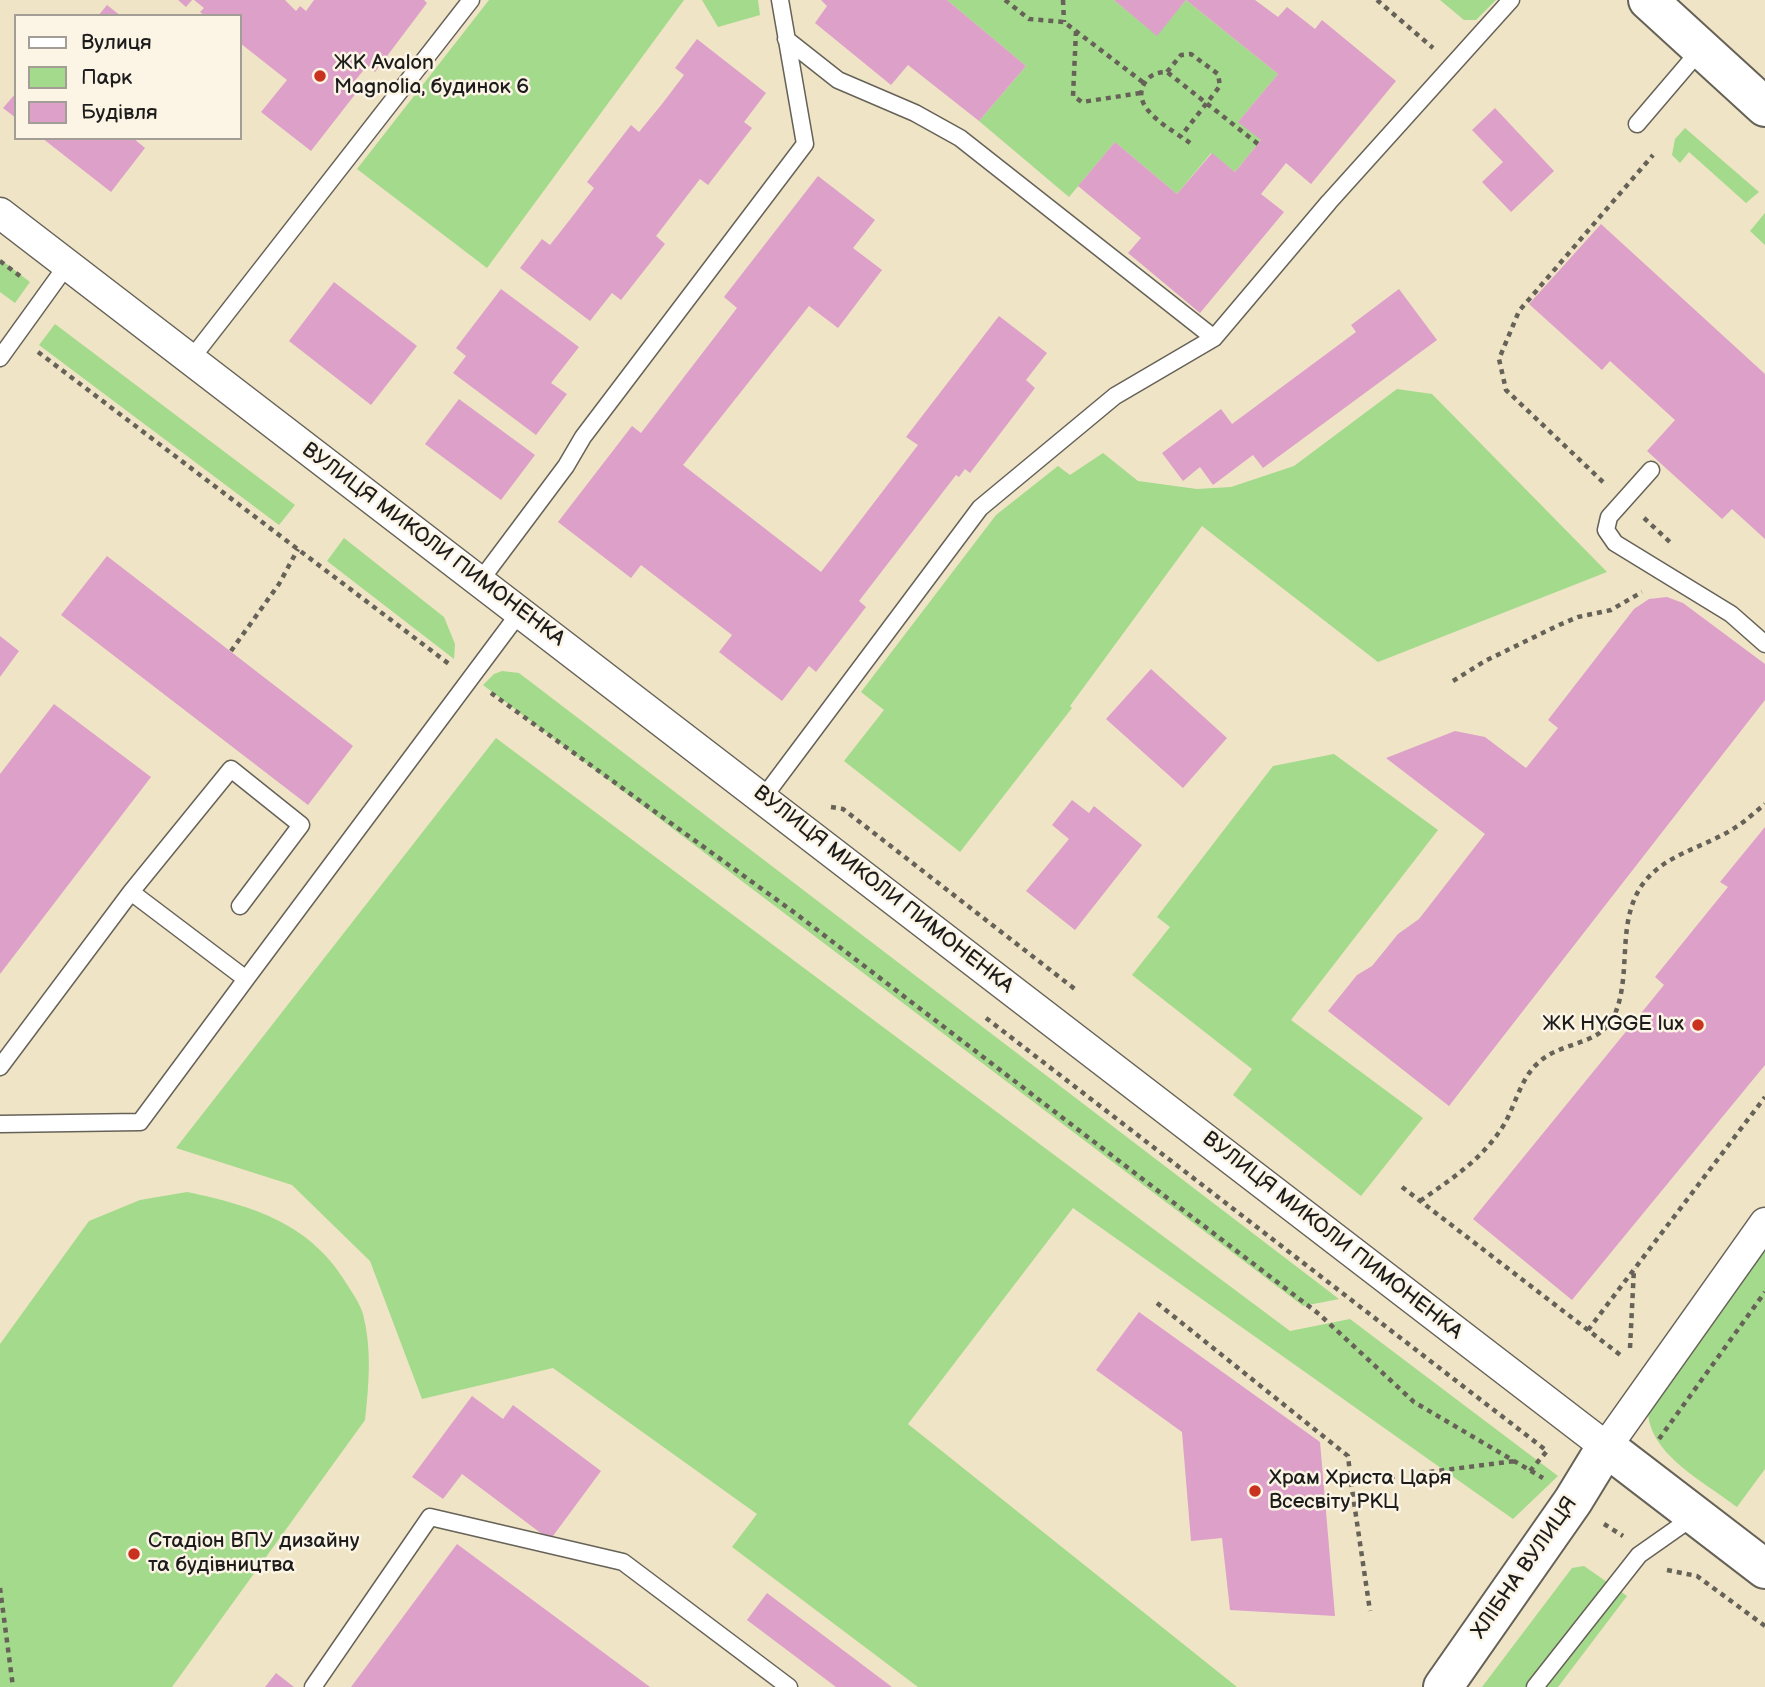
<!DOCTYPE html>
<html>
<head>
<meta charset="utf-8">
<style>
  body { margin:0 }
  #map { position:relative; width:1765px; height:1687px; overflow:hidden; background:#efe4c6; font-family:"Balsamiq Sans",sans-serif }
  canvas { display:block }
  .legend { position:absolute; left:14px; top:14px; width:228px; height:126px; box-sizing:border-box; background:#fcf5e5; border:2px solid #a29e95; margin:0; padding:9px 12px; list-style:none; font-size:21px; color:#1c1c1c }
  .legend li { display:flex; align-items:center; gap:14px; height:35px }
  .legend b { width:35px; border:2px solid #a29e95 }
</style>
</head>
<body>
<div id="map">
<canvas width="1765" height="1687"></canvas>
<ul class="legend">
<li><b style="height:9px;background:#fff"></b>Вулиця</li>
<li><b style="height:19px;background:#a3da8b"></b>Парк</li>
<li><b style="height:19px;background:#dda0c9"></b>Будівля</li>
</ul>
</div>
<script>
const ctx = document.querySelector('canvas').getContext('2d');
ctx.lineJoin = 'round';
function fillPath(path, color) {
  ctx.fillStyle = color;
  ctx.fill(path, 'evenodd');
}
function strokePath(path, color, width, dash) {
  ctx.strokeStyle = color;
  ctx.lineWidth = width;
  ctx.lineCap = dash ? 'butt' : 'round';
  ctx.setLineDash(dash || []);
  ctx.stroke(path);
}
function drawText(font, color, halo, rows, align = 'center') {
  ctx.font = font + ' "Balsamiq Sans",sans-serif';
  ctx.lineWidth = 5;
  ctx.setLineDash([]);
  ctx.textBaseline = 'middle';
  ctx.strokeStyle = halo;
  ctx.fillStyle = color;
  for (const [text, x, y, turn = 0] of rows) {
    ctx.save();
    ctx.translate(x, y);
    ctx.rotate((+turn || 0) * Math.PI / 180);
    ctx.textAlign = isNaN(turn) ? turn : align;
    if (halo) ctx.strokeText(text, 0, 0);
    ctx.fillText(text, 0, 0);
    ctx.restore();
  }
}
const green = new Path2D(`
  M489 0H684L487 268 357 169Z
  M702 0H758L760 15 718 27Z
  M947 0H1114L1157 35 1186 0 1278 74 1239 121 1261 140 1235 172 1211 153 1177 194 1115 142 1069 197 979 121 1026 66Z
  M1440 0H1496L1476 20H1464Z
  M1685 128 1759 192 1746 203 1689 152 1680 163 1672 155 1675 139Z
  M1765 213V245L1750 231Z
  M0 259 30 282 15 303 0 292Z
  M55 324 295 505 279 525 39 345Z
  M1397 389 1432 394 1607 572 1378 662 1202 526 1070 706 1072 708 960 852 844 761 884 710 861 692 996 515 1058 466 1070 475 1103 453 1138 481 1197 489 1231 487 1294 466Z
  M344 538 444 617 455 644 454 659 327 561Z
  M502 671 519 673 1339 1299 1303 1306 483 685 494 674Z
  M496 738 1290 1331 1350 1319 1558 1476 1513 1519 1073 1208 908 1424 1237 1687H918L732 1547 757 1514 553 1368 422 1399 370 1261 292 1185 176 1148Z
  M1334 754 1438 830 1291 1020 1423 1118 1361 1196 1233 1095 1252 1069 1132 975 1170 927 1157 917 1273 766Z
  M187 1192C254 1206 312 1224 348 1286 353 1294 360 1304 363 1314 372 1349 369 1384 365 1420L172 1687H0V1344L89 1221 140 1200Z
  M1765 1238V1469L1737 1507C1705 1482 1648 1454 1648 1410Z
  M1584 1566 1627 1596 1558 1687H1482L1572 1568Z`);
const building = new Path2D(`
  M178 0H192L186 7Z
  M194 0H285L296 11 300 6 306 11 314 0H424L427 3 375 72 367 66 353 83 360 88 311 151 261 112 287 80 240 43V16H205L200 12 204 8Z
  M821 0H947L1026 66 979 121 908 65 891 85 815 23 827 6Z
  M1114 0H1186L1157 36Z
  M1186 0H1255L1278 17 1287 7 1315 29 1322 20 1396 81 1311 184 1286 163 1261 194 1284 212 1200 313 1128 253 1141 238 1078 186 1115 142 1177 194 1212 153 1235 172 1261 140 1238 122 1278 74Z
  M107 5 121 16H98Z
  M697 39 766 93 744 122 752 128 708 185 700 179 656 236 665 244 621 300 612 293 590 321 520 268 542 239 550 245 572 217 594 188 587 182 631 125 639 132 662 104 684 75 675 68Z
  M16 93V118L3 108Z
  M1495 108 1554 171 1511 212 1482 182 1503 162 1472 130Z
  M42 138H133L145 148 111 192Z
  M818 176 875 220 853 248 882 270 838 328 809 306 683 465 821 572 918 445 906 437 999 316 1047 353 1026 380 1035 388 970 473 965 469 959 477 956 475 859 601 866 607 816 672 809 666 782 701 719 652 732 635 641 565 631 578 558 522 632 426 641 433 737 308 724 297Z
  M1601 224 1765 374V539L1732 509 1722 519 1647 451 1675 420 1610 361 1602 370 1529 304Z
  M334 282 417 346 371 405 289 341Z
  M501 289 579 347 551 383 567 394 536 435 453 373 466 356 456 348Z
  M1399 289 1437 340 1263 468 1253 455 1213 485 1200 467 1183 481 1162 453 1221 409 1232 424 1356 332 1351 325Z
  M459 399 535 455 501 500 425 444Z
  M107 556 353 746 308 805 61 615Z
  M1667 597 1683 603 1765 664V700L1449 1106 1328 1011 1357 975 1372 966 1398 934 1419 919 1485 834 1386 758 1455 731 1485 737 1526 768 1558 728 1548 720 1634 609 1649 599Z
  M0 636 19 651 0 677Z
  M1151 669 1227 738 1183 788 1106 719Z
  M54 704 151 777 0 974V774Z
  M1072 800 1089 813 1094 806 1142 845 1075 930 1026 891 1069 839 1052 825Z
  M1765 827V1065L1572 1300 1473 1219 1664 985 1655 977 1728 887 1720 882Z
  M1139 1312 1320 1442 1335 1616 1230 1610 1222 1538 1191 1541 1182 1432 1096 1370Z
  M472 1396 503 1419 513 1405 601 1471 550 1540 462 1474 443 1499 412 1477Z
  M457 1544 650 1687H351Z
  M767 1593 892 1687H836L747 1620Z
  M276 1673 294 1687H265Z`);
const path = new Path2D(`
  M1005 0 1029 19 1064 22 1144 83
  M1063 0 1064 22
  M1377 0 1433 48
  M1076 31 1073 96 1082 102 1141 93
  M1167 72 1181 55 1191 54 1218 74 1220 86 1181 136
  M1190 143C1173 130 1130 109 1144 84 1149 75 1157 72 1167 72L1258 144
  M0 261 24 279
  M38 352 449 664
  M1603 482 1506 390 1499 359 1519 311 1653 155
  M1644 518 1671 543
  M231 651 279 584 298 549
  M1453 681 1485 661 1559 625 1578 617 1611 610 1642 592
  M491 693 795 913 1319 1314 1414 1402 1543 1478
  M831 807 843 809 1076 990
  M986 1018 1547 1451
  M1402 1187 1623 1357
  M1420 1201C1453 1178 1484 1158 1505 1123 1516 1103 1521 1078 1538 1063 1562 1040 1601 1047 1615 1014 1632 973 1616 923 1642 885 1665 853 1705 848 1736 827 1746 821 1756 811 1765 804
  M1157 1303 1348 1456 1351 1482 1515 1461
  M1588 1330 1765 1097
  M1630 1348 1634 1268
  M1659 1439 1765 1292
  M1530 1471 1547 1451
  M1351 1482 1370 1611
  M1604 1524 1623 1536
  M1667 1570 1697 1576 1765 1626
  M0 1588 13 1687`);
const lane = new Path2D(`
  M786 39 838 80 915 113 960 138 1214 338
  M1637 124 1701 49
  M0 358 67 265
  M191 359 471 0
  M1651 470 1609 517 1606 530 1615 543 1731 614 1765 644
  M480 581 566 466 583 437 805 144 780 0
  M763 798 980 508 1115 396 1214 338 1329 202 1511 0
  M131 892 231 769 301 825 240 906
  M0 1067 131 892 246 979 520 612
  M0 1124 140 1122 246 979
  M313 1687 430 1517 623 1562 789 1687
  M1535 1687 1639 1555 1696 1515`);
const street = new Path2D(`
  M0 213 1606 1447 1765 1223`);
const secondary = new Path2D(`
  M1648 0 1765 107
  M1443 1687 1573 1501 1606 1447 1765 1569`);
const markers = [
  [320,76,7,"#c8321e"],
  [1698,1025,7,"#c8321e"],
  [1255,1491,7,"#c8321e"],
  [134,1554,7,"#c8321e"]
];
const poiNames = [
  ["ЖК Avalon",334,64],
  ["Magnolia, будинок 6",334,88],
  ["ЖК HYGGE lux",1684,1025,"right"],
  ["Храм Христа Царя",1269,1479],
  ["Всесвіту РКЦ",1269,1503],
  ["Стадіон ВПУ дизайну",148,1542],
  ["та будівництва",148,1566]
];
const streetNames = [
  ["ВУЛИЦЯ МИКОЛИ ПИМОНЕНКА",433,545,37],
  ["ВУЛИЦЯ МИКОЛИ ПИМОНЕНКА",883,890,38],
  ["ВУЛИЦЯ МИКОЛИ ПИМОНЕНКА",1332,1236,38],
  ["ХЛІБНА ВУЛИЦЯ",1525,1568,-55]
];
fillPath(green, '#a3da8b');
fillPath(building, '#dda0c9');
strokePath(lane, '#666258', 19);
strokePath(street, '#666258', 33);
strokePath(secondary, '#666258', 42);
strokePath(path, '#666258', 4.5, [5, 5]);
strokePath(lane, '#fff', 16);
strokePath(street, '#fff', 30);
strokePath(secondary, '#fff', 38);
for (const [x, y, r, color] of markers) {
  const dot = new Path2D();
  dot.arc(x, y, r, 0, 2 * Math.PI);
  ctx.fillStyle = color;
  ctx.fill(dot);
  strokePath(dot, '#fcf5e5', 2.5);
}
drawText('21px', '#1c1c1c', '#fcf5e5', poiNames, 'left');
drawText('21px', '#1c1c1c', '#fcf5e5', streetNames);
</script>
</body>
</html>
